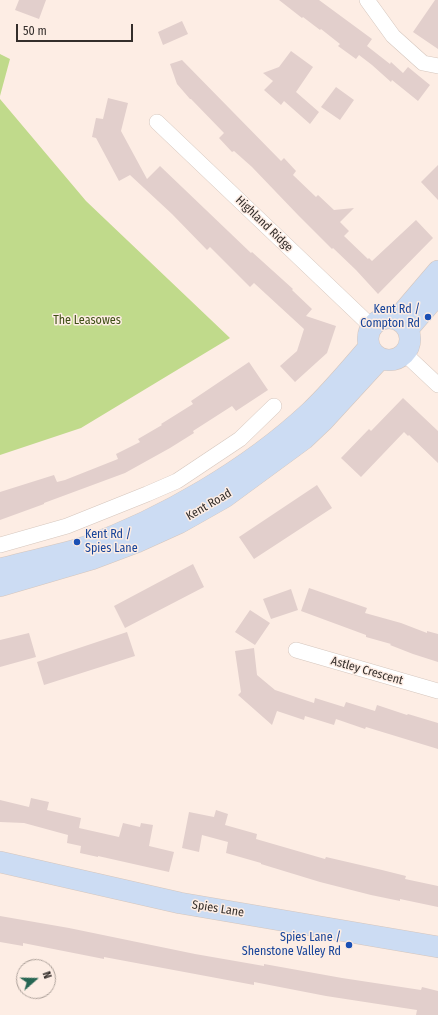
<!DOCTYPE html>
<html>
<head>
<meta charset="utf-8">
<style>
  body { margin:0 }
  #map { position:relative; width:438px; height:1015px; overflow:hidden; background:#fdede4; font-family:"Fira Sans Condensed",sans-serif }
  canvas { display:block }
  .north { position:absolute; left:16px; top:959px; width:40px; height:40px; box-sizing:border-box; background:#fdede4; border:1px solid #ada19a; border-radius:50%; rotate:70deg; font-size:11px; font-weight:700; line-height:16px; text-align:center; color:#342e2b }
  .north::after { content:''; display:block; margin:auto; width:14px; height:18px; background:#276653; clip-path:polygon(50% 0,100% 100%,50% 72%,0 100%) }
  .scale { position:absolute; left:16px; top:24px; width:117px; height:18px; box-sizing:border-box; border:2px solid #342e2b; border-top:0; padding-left:5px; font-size:12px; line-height:14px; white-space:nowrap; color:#342e2b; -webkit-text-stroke:3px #fdede4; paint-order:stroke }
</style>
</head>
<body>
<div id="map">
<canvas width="438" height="1015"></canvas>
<div class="north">N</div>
<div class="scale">50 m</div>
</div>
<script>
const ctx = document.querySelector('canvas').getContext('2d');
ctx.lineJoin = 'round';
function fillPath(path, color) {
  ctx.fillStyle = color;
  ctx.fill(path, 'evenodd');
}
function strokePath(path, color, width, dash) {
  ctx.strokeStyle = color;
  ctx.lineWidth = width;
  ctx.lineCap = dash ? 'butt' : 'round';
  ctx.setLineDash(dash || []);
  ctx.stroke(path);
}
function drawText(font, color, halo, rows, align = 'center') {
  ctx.font = font + ' "Fira Sans Condensed",sans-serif';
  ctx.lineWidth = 3;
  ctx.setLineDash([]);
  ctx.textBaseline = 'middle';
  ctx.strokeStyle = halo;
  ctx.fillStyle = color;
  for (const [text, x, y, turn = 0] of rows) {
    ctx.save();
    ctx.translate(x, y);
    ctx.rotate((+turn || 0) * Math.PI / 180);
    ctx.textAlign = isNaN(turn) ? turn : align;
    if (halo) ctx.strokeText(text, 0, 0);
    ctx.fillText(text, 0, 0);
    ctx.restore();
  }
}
const green = new Path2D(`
  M0 54 10 59 0 96Z
  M0 99 86 201 230 338 81 428 0 455Z`);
const building = new Path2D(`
  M19 0H46L39 19 15 10Z
  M279 0H319L372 39 367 46 390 64 391 62 403 73 408 67 430 85 418 101 392 80 391 82 372 65 359 55 356 59 338 46 340 44 321 29 320 30 303 17 302 18Z
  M435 0H438V49L413 32Z
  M182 21 188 34 163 45 158 32Z
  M291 51 313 67 296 92 319 112 310 124 284 101 281 105 264 90 273 81 263 73 279 67Z
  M182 60 281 161 284 158 296 171 293 175 316 197 318 195 334 210 354 208 340 222 349 231 344 236 368 259 369 258 372 261 416 220 433 238 378 294 356 270 333 248 332 249 298 215 252 167 234 151 232 152 219 138 224 133 191 99H190L177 84 170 64Z
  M336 87 354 100 340 120 321 107Z
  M108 98 128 103 121 131 147 179 160 166 251 253 252 252 293 289 292 290 312 309 306 316 336 326 327 353 295 382 280 366 297 351 304 329 254 283 250 287 210 247 207 250 172 214 130 175 119 181 96 138 92 137 96 118 103 119Z
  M438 165V200L421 182Z
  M249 362 268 390 236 411 232 406 193 431 194 433 170 448 125 473 44 503V504L0 520V492L54 475 57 482 65 480 118 459 116 454 140 442 138 439 162 425 161 424 193 404 191 401Z
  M403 398 438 431V463L409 435 408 436 404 432 361 477 341 458 369 429 371 431Z
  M317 485 332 508 254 559 239 537Z
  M193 564 204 587 125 628 114 606Z
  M309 588 367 608 365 613 401 623 427 633V631L438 634V662L413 654 390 645 391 644 366 637V635L301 611Z
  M291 589 298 610 271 619 263 599Z
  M250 610 270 623 255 645 235 632Z
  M127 632 135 656 44 685 37 662Z
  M29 633 36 657 0 667V640Z
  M254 648 257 675 275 690 314 703 315 698 344 707 346 702 375 711 377 705 407 715 408 714 438 723V749L366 727 365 729 336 719 334 725 305 716 304 720 277 711 272 725 238 695 241 692 235 651Z
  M31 798 49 802 47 810 81 818 79 828 119 837 123 823 140 827 141 823 153 825 149 846 174 852 169 872 98 856V857L80 853 81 846 67 843 68 835 24 823 0 822V800L29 807Z
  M216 810 228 814 225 825 257 834 256 839 325 859 326 857 382 870 406 876 405 879 438 886V907L400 899V901L371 895 320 882 261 864V863L226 853 228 842 202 835 199 852 182 848 189 812 214 817Z
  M0 916 69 928 195 954 264 966V964L342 978 421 990 422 987 438 991V1015H416L417 1010 326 996 254 982V985L104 957V959L23 943V946L0 942Z`);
const street = new Path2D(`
  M367 0 393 36 423 63 438 66
  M157 122 372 327
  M405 354 438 385
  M0 545 67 526 147 494 177 481 240 439 274 406
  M296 650 438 691`);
const secondary = new Path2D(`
  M368 339a21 21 0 1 1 42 0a21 21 0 1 1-42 0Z
  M397 319 438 271
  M408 329 438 294
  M0 569C28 561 58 556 85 547 163 519 249 469 310 412 331 392 350 369 369 347
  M0 586 92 559 137 542 179 523 225 497 304 439 323 421 380 359
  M0 862 180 903 438 947`);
const markers = [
  [428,317,4,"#1a4fb4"],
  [77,542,4,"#1a4fb4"],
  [349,945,4,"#1a4fb4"]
];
const streetNames = [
  ["Highland Ridge",264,224,44],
  ["Kent Road",209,505,-30],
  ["Astley Crescent",367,671,16],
  ["Spies Lane",218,909,9]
];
const transitNames = [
  ["Kent Rd /",420,310],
  ["Compton Rd",420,324],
  ["Kent Rd /",85,535,"left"],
  ["Spies Lane",85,549,"left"],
  ["Spies Lane /",341,938],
  ["Shenstone Valley Rd",341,952]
];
const parkNames = [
  ["The Leasowes",87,321]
];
fillPath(green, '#c0da8b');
fillPath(building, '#e2cfcc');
strokePath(street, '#d5c6bd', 16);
strokePath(secondary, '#d5c6bd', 22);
strokePath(street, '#fff', 15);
strokePath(secondary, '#ccdcf3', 21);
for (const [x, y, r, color] of markers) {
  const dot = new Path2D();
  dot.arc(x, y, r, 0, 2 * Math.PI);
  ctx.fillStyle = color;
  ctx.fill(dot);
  strokePath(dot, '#fdede4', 1.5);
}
drawText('12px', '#342e2b', '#fdede4', streetNames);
drawText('12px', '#164399', '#fdede4', transitNames, 'right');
drawText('12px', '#3f4f16', '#fdede4', parkNames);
</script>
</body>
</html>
